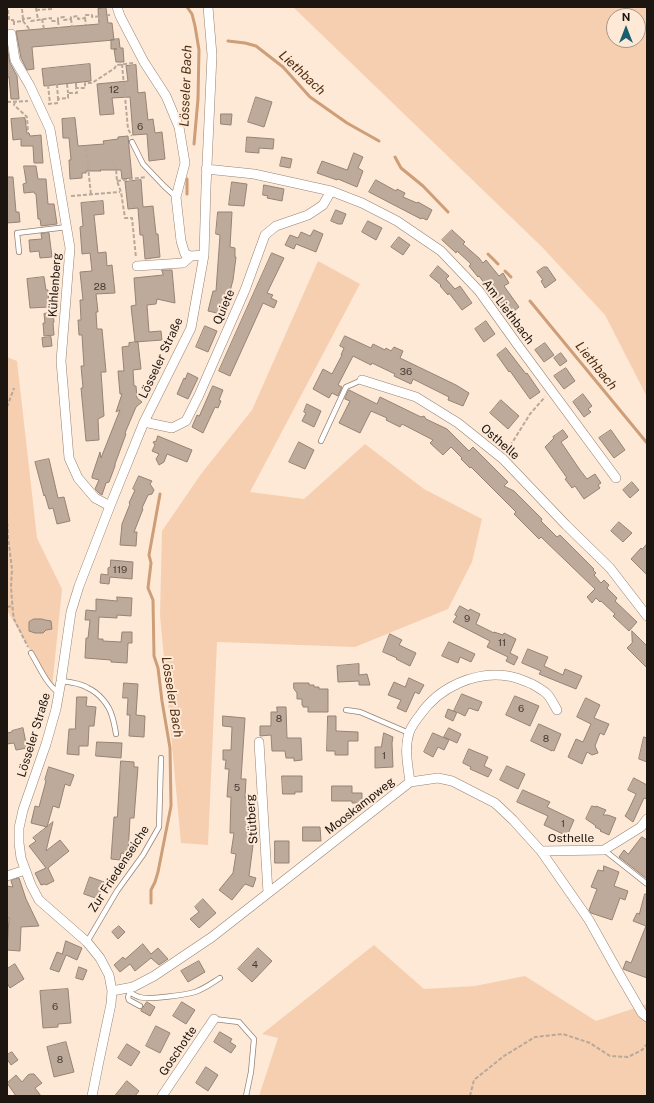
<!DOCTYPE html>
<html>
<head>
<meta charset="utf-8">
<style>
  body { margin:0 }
  #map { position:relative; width:654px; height:1103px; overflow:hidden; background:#fee9d7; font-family:"Public Sans",sans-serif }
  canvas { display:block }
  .frame { position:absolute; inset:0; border:8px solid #1d150f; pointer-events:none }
  .north { position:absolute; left:606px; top:8px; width:40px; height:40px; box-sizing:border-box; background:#fee9d7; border:1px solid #a49487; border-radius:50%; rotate:0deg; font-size:11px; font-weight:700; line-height:16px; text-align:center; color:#1d150f }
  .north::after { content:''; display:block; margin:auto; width:14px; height:18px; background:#185f6f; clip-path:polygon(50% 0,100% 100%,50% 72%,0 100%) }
</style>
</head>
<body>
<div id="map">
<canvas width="654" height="1103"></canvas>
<div class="frame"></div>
<div class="north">N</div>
</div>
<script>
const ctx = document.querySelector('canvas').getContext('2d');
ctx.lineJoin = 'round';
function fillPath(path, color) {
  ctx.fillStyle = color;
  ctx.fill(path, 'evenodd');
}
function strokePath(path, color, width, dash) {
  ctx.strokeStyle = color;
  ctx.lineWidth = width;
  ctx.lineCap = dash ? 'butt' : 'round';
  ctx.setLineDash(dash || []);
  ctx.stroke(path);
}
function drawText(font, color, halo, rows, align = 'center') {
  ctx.font = font + ' "Public Sans",sans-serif';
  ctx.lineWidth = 4;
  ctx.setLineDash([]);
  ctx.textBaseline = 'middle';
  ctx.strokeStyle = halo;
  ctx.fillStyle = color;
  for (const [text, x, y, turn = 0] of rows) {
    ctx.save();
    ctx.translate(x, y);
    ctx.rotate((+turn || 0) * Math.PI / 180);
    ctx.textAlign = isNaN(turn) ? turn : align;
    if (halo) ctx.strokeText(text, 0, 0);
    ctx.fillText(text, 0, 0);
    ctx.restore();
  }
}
const green = new Path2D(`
  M293 7H647V397L605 315 542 247ZM614 16H638V40H614Z
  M318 261 360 284 250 492 304 499 365 444 424 489 482 519 472 562 448 609 355 647 217 642 208 845 181 843 160 615 162 531 201 474 252 410Z
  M7 357 17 361 37 538 62 589 52 688 7 610Z
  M374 945 424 989 475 986 525 976 596 1021 647 1004V1096H259L278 1038 262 1034Z`);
const stream = new Path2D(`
  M187 7 192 14 195 26 199 50 198 99 194 144
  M228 41 245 43 256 46 283 67 310 97 347 123 379 141
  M395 157 401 168 423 186 448 212
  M187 179V194
  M488 254 498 264
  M505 271 511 277
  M530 301 647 443
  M151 903V890L155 882 158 872 171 806 170 748 162 701 158 668 154 656 153 600 148 588 151 563 149 555 160 494`);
const building = new Path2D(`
  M106 8 108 23H112L114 40 32 47 34 69 27 70 21 58 16 31 99 24 98 9Z
  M119 39 120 48H123L124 62H116L114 49H117H111V40Z
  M7 47 10 63 17 76 19 99H11L9 77H7Z
  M90 64 91 81 44 86 42 69Z
  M136 65 138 93 145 92 148 120 153 119 155 133 162 132 165 159 149 161 147 134 133 135 130 97 112 98 114 114 100 115 97 84 128 81 126 66Z
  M256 97 272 102 264 127 248 122Z
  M221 114H232L231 125 221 124Z
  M25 118 27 133H29L30 136 41 135 43 163H34L33 146H21V139L13 140 11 119Z
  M75 118 78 146 104 144 103 141 118 139V137L128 136 132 178 122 179 121 170H100L101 171H86V173H82V178L70 179 69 160H71L69 138H63L62 119Z
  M247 137 274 139 273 149 259 148V153L246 152Z
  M354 153 363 157 358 168 363 171 357 187 338 179 337 180 317 173 322 161 347 170Z
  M282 157 292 159 290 168 280 166Z
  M24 166H36L38 179H46L48 204H54L57 224 41 226 40 219H38L36 194H35L34 192 24 193 23 184 26 183Z
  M7 177H13L16 212H19L20 222 7 223Z
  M141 180 143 207 153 206 156 234H158L160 257 145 259 143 235H140L138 208 128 209 125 182Z
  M376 180 396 191 397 189 405 193 403 197 417 203 418 202 432 210 427 220 422 218 421 219 369 192Z
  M232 182 247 184 244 206 229 205Z
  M264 185 284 189 282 201 267 198 268 196 263 195Z
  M103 201 104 214 94 215 98 253 106 252 107 266 112 265 115 293 96 294 98 312H96L97 329H102L106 372H101L104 416 98 419 99 440 86 441 81 388H83L81 366H84L83 351 82 335H79L78 320H81L80 300H83L80 272 92 271 90 253 82 254 80 227 83 226 81 203Z
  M336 210 346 214 342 224H338L331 221Z
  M218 212H232L230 247 235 248V257H236L233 280 229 295 225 294 221 314 208 311 213 291H216L220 235 216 234Z
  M368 221 382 228 376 240 362 232Z
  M314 230 323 234 316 252 296 244 294 249 285 245 290 235 298 238 301 232 310 236Z
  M452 230 465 242 463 244 479 258 483 263 486 260 499 276 503 273 509 283 504 286 519 307 509 315 494 294 493 295 479 276 478 277 469 266 471 264 457 251 456 253 442 240Z
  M49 233 52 257 40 258 39 251 30 252 29 240 42 239 41 234Z
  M399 237 410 245 403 255 391 247Z
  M272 253 284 258 267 293 273 295 271 298 277 301 274 308 263 303 230 376 219 371Z
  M438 266 449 276 446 279 455 289 460 286 472 303 462 310 449 293 448 295 440 286 441 285 430 276Z
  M544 267H547L556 280 545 288 541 281 543 280 537 272Z
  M162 270H172L175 303 157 299 156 304 147 305 149 332 161 331 162 340 135 342 131 306 136 305 134 278 163 275Z
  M44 277 46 290H48L49 307 30 308 27 279Z
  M53 312 54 322 53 323 54 335 44 336 43 323H45L44 314Z
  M486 321 495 334 484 342 475 329Z
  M205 326 217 331 208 352 196 347Z
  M345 336 371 348 373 344 385 350 386 348 391 351 394 347 403 351 400 358 456 385 469 393 463 406 448 400 449 397 413 379 411 384 394 376 395 374 372 363 371 365 353 356 338 385 342 387 338 396 332 393 329 398 313 389 323 369 332 374 342 355H341L344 348 340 346Z
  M51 337 52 346 43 347 42 338Z
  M138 342 141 369 133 370 134 386H136L137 398 142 402 136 407 125 433 126 434 115 464V466L109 482 106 483 102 495 99 493 95 489 99 480 92 478V476L100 452 101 458 120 410 116 412 122 394H120L118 371H124L122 347 129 346V343Z
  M545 343 554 355 544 362 535 350Z
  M506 348 526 374 527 373 540 392 530 399 510 371 509 372 497 355Z
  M561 353 567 361 560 366 554 358Z
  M566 368 575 381 564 389 554 376Z
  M188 373 198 378 188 399 177 394 184 378 185 379Z
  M213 386 223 390 219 400 221 401 218 408 215 407 203 433 192 427 197 415 199 416Z
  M349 390 377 404 380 397 421 417 424 416 426 419 447 429 469 451 473 447 508 482 504 486 514 491 542 519 541 521 557 537 560 535 594 569 593 570 596 573 594 575 601 583 604 580 609 585 607 588 617 598 615 601 637 622 629 631 613 616 615 614 601 601 600 602 596 598 592 603 587 597 595 589 541 537 539 539 514 514 516 512 471 467 470 468 461 459 462 458 451 447 443 455 430 443 433 440 402 424 400 427 386 420 387 418 371 411 360 433 339 423 350 401 345 399Z
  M583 394 592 406 588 409 591 412 584 417 573 402Z
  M501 400 519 416 508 429 490 413Z
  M307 404 321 411 314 427 302 421 306 413 304 412Z
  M563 430 568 437 561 442 580 470 587 479 595 474 601 483 598 485 600 488 584 499 575 486 572 488 565 479 567 478 545 447 554 438 553 437Z
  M611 430 625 450 614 458 599 438Z
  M158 436 192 450 187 462 167 454 164 462 159 465 156 459 159 454 152 451 155 445 153 442 156 441Z
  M299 442 314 450 305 469 289 462Z
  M49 459 58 498 64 497 70 521 57 524 53 508 49 509 45 495 44 496 35 462Z
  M139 476 152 481 150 484 154 490 152 494 148 495 142 508 143 509 134 532H137L136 546 120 545 122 524 130 504 129 503 135 490 133 489Z
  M632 482 639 490 630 498 623 490Z
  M619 522 632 533 623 542 611 531Z
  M647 544V575L631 559 641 548 642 549Z
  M111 560 133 562 132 579 110 577 109 584 100 583 101 574 108 575V568L110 567Z
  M117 597 132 598 131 616 117 615V618L99 617 98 639H103V641L121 642 122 632H132V643H128L127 663 111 662V660L85 658 86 638H88L90 620H85L86 610 96 611V599L117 601Z
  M460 606 469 611 470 609 480 614 476 624 494 633V632L503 635 504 633 516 639 510 653 518 657 514 665 506 661 508 657 487 647 490 641 453 622 457 616 455 615Z
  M34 619H42L45 620 51 621 52 629 46 630 43 633H35L29 631V622Z
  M632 631 647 646V668L627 648 632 643Z
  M390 634 402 640 399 645 416 653 410 666 396 659 397 658 383 652Z
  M449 642 475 654 471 662 460 657 458 663 442 656Z
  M528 649 548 657 544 666 563 675 565 669 582 676 576 689 539 674 541 671 522 663Z
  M359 664V675L367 674 370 685H359V681L338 682 337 666Z
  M409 678 424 685 419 694 415 692 406 712 397 708 401 700 388 695 394 682 405 687Z
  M124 683 138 684 136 715 145 716 144 737 129 736 130 715H127L128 698H123Z
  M294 683H309V685H314V687H319V689H328V712H308V707H303V705H302V699H297V693L294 689Z
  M462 694 482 702 478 711 469 708 465 716 457 712 453 721 445 717 448 709 456 712 454 711Z
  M515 696 539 706 530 726 506 715Z
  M77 697H87L86 706 96 707 94 726H89L88 746H79V755L67 754 69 729H75Z
  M586 698 600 705 594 718 609 724 604 735 600 733 595 746 598 753 592 755 587 752 582 764 568 757 576 739 583 742 591 724 577 717Z
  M277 707H286L287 738H301L302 760 294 761V758H286L285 751H272L271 735 260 736V726H271V712H277Z
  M223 716 245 718 241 779H246L245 798H250L249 827H251L250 845H253L249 876 256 878 253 887 245 884 232 900 219 890 233 873 236 854 231 853 234 833H230L231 797H227L229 769H225L226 760H223V750H231L232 727 223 726Z
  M328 716H336V731L358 732V741H348V755H335V751H327Z
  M539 724 561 734 554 751 552 750V751L531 741Z
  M23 728 27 748 16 750 14 743 7 744V733L12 732V731Z
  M449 728 461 734 457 743 444 737Z
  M384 733 393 737 392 743 393 767 375 768V747H381Z
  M433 733 449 740 444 750 438 747 433 757 424 752Z
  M644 737 647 738V762L639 759Z
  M97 742 122 743 121 758 96 756Z
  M469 749 488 757 484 766 492 770 488 777 470 769 471 767 463 763Z
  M121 761 134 762V767H138L134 818H130L128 854 121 853 120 860 111 859 114 817H117Z
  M507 766 525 774 518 789 500 780Z
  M49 767 74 775 70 786 65 784 59 808 53 806 47 827 31 823 35 806 39 807 46 781 45 780Z
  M282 776H302V792H295V794H283Z
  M634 778 647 785V799L644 798 633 822 625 816 628 811 636 794 628 790Z
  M332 786H352V793H362V803H352V801H332Z
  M523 790 550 802 547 807 574 820 567 836 544 825 548 816 517 802Z
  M592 806 596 807V806L606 810 603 815H608L616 818 609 835 600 831 601 830 595 827 596 826 586 819Z
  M53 822 46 851 60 840 69 851 48 868 54 881 46 885 45 884 41 885 35 873 46 868 29 846 36 841 33 838Z
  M303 827H320L321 841H303Z
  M642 837 647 840V879L619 857 624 850 628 854Z
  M275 841H289V863H275Z
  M604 866 619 872 614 886 628 891 625 900 620 898 612 920 591 913 589 910 597 889 591 887 598 870 603 871Z
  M90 877 104 882 98 899 84 894Z
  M19 878 26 899 39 926 21 927 20 951 7 950 9 918 7 917V886L13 887 11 881Z
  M645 894H647V978L623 969 626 961 631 963 646 926 633 921 637 913 639 914Z
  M203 899 216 913 199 928 190 919 199 912 195 907Z
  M119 926 125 932 118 939 112 932Z
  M66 941 82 948 77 960 66 955 59 972 50 969 57 952 62 954Z
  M143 944 151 954 158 948 168 959 159 965 151 958 135 971 130 964 120 972 114 965 123 957 125 959Z
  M258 948 272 961 252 982 238 969Z
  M199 961 205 972 188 982 181 971Z
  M15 964 24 979 10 988 7 983V969Z
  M79 967 87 970 83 980 76 978Z
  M68 989 71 1023 58 1024V1027L43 1028 40 991Z
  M147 1002 155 1007 150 1016 141 1011Z
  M182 1002 195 1010 186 1024 173 1016Z
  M156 1026 170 1033 160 1053 146 1046Z
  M220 1032 232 1039 230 1042 236 1046 231 1053 214 1042Z
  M66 1042 74 1072 54 1077 47 1047Z
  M127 1044 140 1052 131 1066 118 1058Z
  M12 1052 18 1060 11 1065 7 1059V1055Z
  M206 1067 218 1075 208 1091 196 1083Z
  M31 1074H34L42 1083 35 1088 41 1096H16L7 1083 16 1075 22 1082 28 1075Z
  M127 1081 139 1091 135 1096H115Z`);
const path = new Path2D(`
  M36 8 38 20
  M22 9 23 19
  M8 10 9 20H13L14 22
  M36 10 52 9V7
  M99 16V24
  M85 18 86 25
  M42 19 44 29
  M71 19 72 27
  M23 21 30 30
  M58 21 59 28
  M14 25V22L23 21V19L30 18 31 21 51 18V21H58V18L64 17V20L71 19V17L78 16V19L85 18V15H92V17L110 15
  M122 64 128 129 132 136
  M76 83V88
  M57 84 58 99
  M67 84 68 93
  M48 85 50 104
  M7 102 28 101
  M15 102 14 105 27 117 28 133
  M48 104 58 103V99L68 98V93H77L76 88H85V83H92L115 68 116 65 134 63
  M7 132V142
  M86 148 91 195
  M112 159 116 169 117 181 121 192 125 218H132L136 258
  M117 181 146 177
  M71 196 120 192
  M7 407 14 388
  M507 451 530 414 545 397
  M7 517 8 537 12 569 11 587 13 613 14 619 28 647
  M7 607 12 606
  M470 1096 474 1080 504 1056 535 1037 563 1034 590 1043 610 1056 628 1057 642 1050 647 1044`);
const service = new Path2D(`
  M132 142 143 164 164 186 176 197
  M19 252 17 233 67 227
  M321 441 346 387 362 380
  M31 653C39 666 46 684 59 693
  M61 681C70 682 80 683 88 688 99 693 109 705 112 716 114 722 115 728 116 734
  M346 710 360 712 409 733
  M604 850 647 884
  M87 942 117 891 143 855 159 827 161 758
  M126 989C130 993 134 995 139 997 149 1000 185 995 195 992 204 989 212 983 220 978
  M130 992 128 997 129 1000 140 1006
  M214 1019 239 1022 254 1039 251 1072 246 1096`);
const minor = new Path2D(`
  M117 7 120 16 144 62 166 96 179 127 185 163 176 197 181 241 185 254 191 256 204 255
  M11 34 15 60 30 86 50 129 70 248 61 361 69 458 78 478 95 498 110 506
  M206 169 254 174 331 191 362 203 397 221 441 251 479 291 517 344 616 478
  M137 266 183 263 191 256
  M362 380 416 397 458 423 503 459 566 525 610 568 647 616
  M144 422 172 428 186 421 199 395 245 290 265 235 276 226 308 215 323 205 331 191
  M259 742 268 893
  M410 782C408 766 404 749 409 733 411 727 416 720 420 715 439 687 475 671 508 676 516 677 525 681 532 684 537 687 543 690 547 694 551 698 554 705 557 710
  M541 851 604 850 641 827 647 819
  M7 876 25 870
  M112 991 133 987 154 976 212 937 410 782 438 778 452 781 495 803 513 820 541 851 589 920 617 970 642 1013 647 1017
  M92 1096 99 1061 111 1004 112 991 109 975 100 958 87 942 39 900 31 885 21 858 19 843V828L23 810 46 744 56 709 61 681 71 612 79 586 110 506 144 422 191 328 204 255 206 187 212 55 208 7
  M162 1096 214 1019`);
const numberNames = [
  ["12",114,90],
  ["6",140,127],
  ["28",100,287],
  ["36",406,372],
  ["119",120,570],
  ["9",467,619],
  ["11",502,643],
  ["6",521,709],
  ["8",279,719],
  ["8",546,739],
  ["1",384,756],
  ["5",237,788],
  ["1",563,824],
  ["4",255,965],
  ["6",55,1007],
  ["8",60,1060]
];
const streetNames = [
  ["Kühlenberg",55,285,-86],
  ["Quiete",224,307,-67],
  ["Am Liethbach",508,312,53],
  ["Lösseler Straße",161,358,-65],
  ["Osthelle",500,442,41],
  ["Lösseler Straße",34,735,-73],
  ["Mooskampweg",360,806,-38],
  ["Stütberg",252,819,-94],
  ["Osthelle",571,838],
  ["Zur Friedenseiche",119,869,-57],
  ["Goschotte",178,1051,-56]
];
const waterNames = [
  ["Liethbach",302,73,43],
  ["Lösseler Bach",186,86,-88],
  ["Liethbach",596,366,51],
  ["Lösseler Bach",172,697,81]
];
fillPath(green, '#f6cfb0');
strokePath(stream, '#cd9e77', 3);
fillPath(building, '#beaa9a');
strokePath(building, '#978374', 1);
strokePath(service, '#968373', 6);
strokePath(minor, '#968373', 10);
strokePath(path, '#b9a89a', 2, [4, 2]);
strokePath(service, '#fff', 4.5);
strokePath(minor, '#fff', 9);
drawText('10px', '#453a32', null, numberNames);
drawText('12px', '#1d150f', '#fee9d7', streetNames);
drawText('italic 13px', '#4f2e10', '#fee9d7', waterNames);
</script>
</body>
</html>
